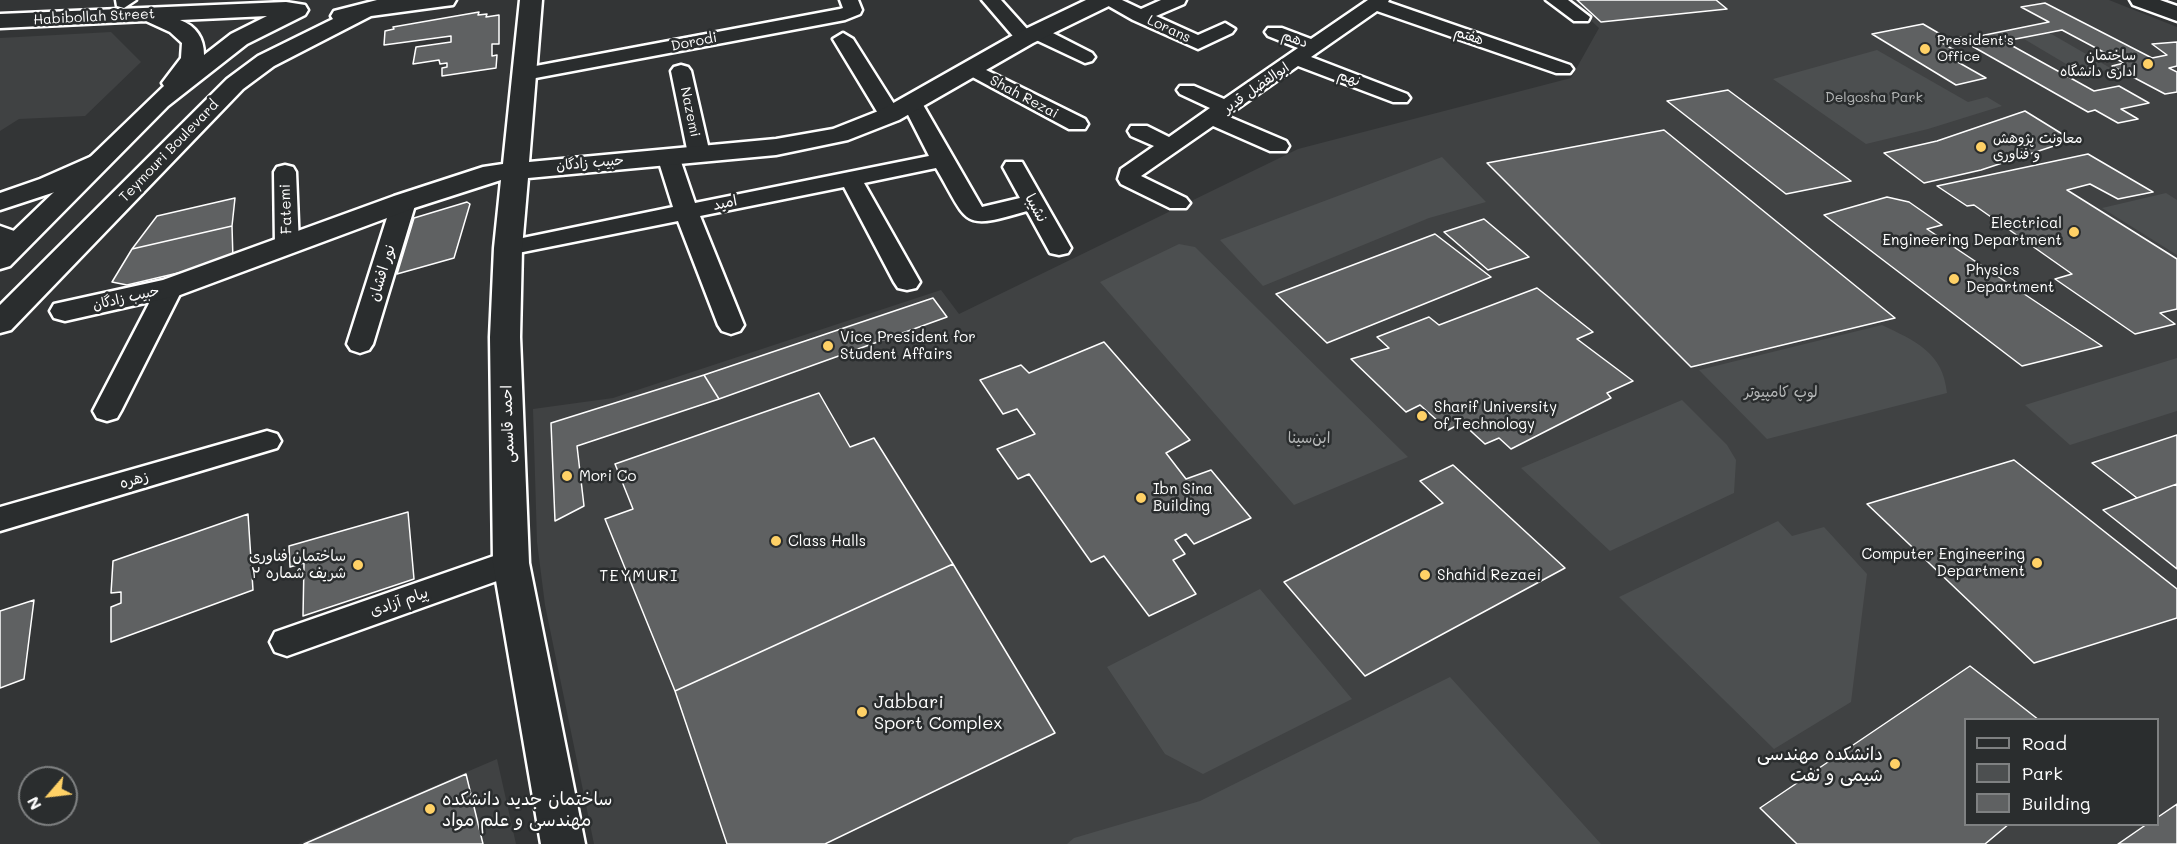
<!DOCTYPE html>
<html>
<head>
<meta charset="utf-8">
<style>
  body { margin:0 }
  #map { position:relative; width:2177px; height:844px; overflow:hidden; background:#333536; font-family:Mali,sans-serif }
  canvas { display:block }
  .legend { position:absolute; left:1964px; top:718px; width:195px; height:108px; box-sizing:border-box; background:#2a2d2e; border:2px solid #7f8182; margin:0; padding:8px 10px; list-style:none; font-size:18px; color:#fff }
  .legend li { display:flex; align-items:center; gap:12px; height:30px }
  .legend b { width:30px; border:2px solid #7f8182 }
  .north { position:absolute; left:18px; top:766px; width:60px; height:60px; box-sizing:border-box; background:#2a2d2e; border:2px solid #7f8182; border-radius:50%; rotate:242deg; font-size:16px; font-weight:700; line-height:24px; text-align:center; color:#fff }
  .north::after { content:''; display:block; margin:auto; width:21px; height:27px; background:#ffd166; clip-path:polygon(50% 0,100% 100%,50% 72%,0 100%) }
</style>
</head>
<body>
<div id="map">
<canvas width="2177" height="844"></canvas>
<ul class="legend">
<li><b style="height:8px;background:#2a2d2e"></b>Road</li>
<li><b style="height:16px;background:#4c4f50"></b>Park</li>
<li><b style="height:16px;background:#5f6162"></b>Building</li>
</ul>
<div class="north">N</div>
</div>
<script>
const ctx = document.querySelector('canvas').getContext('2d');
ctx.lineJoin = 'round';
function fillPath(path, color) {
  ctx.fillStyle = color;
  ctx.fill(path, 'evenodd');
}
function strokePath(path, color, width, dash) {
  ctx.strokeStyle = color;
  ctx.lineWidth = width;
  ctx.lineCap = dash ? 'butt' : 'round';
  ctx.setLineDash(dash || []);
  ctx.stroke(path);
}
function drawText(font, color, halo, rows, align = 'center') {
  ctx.font = font + ' Mali,"Playpen Sans Arabic",sans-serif';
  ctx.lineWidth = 5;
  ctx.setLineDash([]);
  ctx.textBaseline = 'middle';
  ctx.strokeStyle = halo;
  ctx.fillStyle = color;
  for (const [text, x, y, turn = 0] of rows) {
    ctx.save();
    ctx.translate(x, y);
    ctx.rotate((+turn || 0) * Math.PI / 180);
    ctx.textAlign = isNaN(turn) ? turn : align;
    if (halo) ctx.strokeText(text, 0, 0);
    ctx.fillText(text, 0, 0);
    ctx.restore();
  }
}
const built = new Path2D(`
  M1569 0H2109L2177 27V844H594L545 605 537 542 533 409 613 398 941 290 959 314 1298 149 1571 78 1599 28ZM704 376 577 446 584 506 555 521 551 423ZM1966 720H2158V824H1966Z
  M111 32 141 62 85 116 19 119 0 131V38Z
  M497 759 516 844H298Z`);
const green = new Path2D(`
  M2048 32 2112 69 2083 74 2019 36Z
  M1877 50 1968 102 1987 97 2002 106 1928 129 1866 144 1773 79Z
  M1442 157 1486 202 1429 218 1263 286 1220 240Z
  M2166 193 2177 200V255L2102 208Z
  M1179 244 1195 247 1408 457 1294 505 1100 282Z
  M1882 325C1915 341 1943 352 1947 393L1767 439 1699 370Z
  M2177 358V411L2070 445 2025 405Z
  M1682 400 1727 445 1736 460 1734 493 1610 551 1521 468Z
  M1778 521 1792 536 1824 527 1867 574 1851 702 1774 749 1619 597Z
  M1260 589 1352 699 1203 774 1165 754 1107 667Z
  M1450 677 1601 844H1067L1074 838 1200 801Z`);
const building = new Path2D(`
  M1577 0H1716L1727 9 1601 22Z
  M2045 3 2152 58 2167 55 2152 44 2177 42V66L2169 68 2177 72V92L2165 94 2112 66 2124 63 2062 30 1995 43 2009 44 2094 91 2119 86 2149 103 2121 109 2138 119 2118 123 2095 110 2088 112 1956 37 1970 38 2049 22 2021 7Z
  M479 12 478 15 487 14 486 17 499 15V44H492V56L497 55 496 68 442 76V68L447 67V63L440 64 439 60 413 64 416 47 451 42V36L384 45 385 31 394 29 393 27Z
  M1923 24 1947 38 1937 40 1968 58 1956 61 1986 78 1956 85 1872 34Z
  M1728 90 1851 181 1786 194 1667 101Z
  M2025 111 2072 140 1981 170 1924 183 1884 153 1937 141Z
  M1664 130 1895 318 1691 367 1487 163Z
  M2088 154 2153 192 2118 199 2090 184 2067 190 2177 259V309L2160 313 2175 324 2135 334 2055 279 2072 274 1974 205 1967 206 1937 186Z
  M1887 197 1909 202 1942 225 1927 229 2102 346 2022 366 1824 215Z
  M235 198 232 226 132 249 157 216Z
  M467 202 470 204 454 258 397 274 414 218Z
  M1484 219 1529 257 1488 270 1444 232Z
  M232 226 233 260 127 285 112 282 132 249Z
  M1435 234 1491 277 1327 343 1276 294Z
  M1537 288 1593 332 1577 339 1633 381 1607 393 1611 398 1511 449 1499 438 1485 444 1462 423 1448 430 1420 405 1406 412 1351 359 1389 348 1377 337 1429 317 1439 325Z
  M933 298 947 317 719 399 704 375Z
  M1104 342 1190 440 1166 453 1186 479 1211 470 1251 518 1194 544 1186 534 1175 540 1185 554 1173 560 1196 594 1149 616 1104 556 1091 562 1029 474 1018 479 997 449 1035 434 1017 409 1003 414 980 380 1021 365 1029 373Z
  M704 375 719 399 577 446 584 506 555 521 551 423Z
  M819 393 850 447 874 438 953 564 675 691 605 519 633 509 615 464Z
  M2177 435V484L2137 498 2092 463Z
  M2014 460 2177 589V618L2034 663 1867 504Z
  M1453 465 1565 568 1365 676 1284 582 1443 503 1420 481Z
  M2177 484V569L2103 510Z
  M408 512 414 579 303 616 304 563 290 567 289 546Z
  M248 514 253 590 111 642V607L121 603V592L111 593 113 561Z
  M953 564 1055 733 825 844H727L675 691Z
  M34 600 24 679 0 688V611Z
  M1970 666 2039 720H1966V824H2009L1985 844H1797L1760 808Z
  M466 774 483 844H304Z
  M2177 804V844H2118L2147 824H2158V817Z`);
const minor = new Path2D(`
  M116 0H136L124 8 117 6Z
  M840 0H858L862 10 860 14 845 20 525 80 518 78 515 74 518 70 525 68 840 9 843 8Z
  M982 0H1001L1028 30 1036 26 1043 28 1092 53 1095 57 1092 61 1085 63 1034 39 1025 44 1018 42Z
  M1098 0H1122L1141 9 1161 0H1186L1184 4 1156 16 1198 35 1225 23 1235 29 1232 33 1198 49 1133 20Z
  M1368 0H1389L1388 2 1570 65 1573 69 1570 73H1556L1377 11 1311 57 1407 94 1410 98 1407 102H1393L1298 66 1227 116 1286 141 1289 146 1286 151H1270L1213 126 1141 176 1186 198 1190 203 1186 208H1170L1121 184 1118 179 1121 169 1154 146 1131 136 1128 131 1131 126H1147L1169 137 1210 108 1180 94 1177 90 1180 86H1194L1224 99 1298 48 1268 36 1265 32 1268 28H1282L1311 39Z
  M1546 0H1568L1590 17 1588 21H1574Z
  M843 33 853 39 901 115 898 120H882L879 115 833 39Z
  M972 63 1085 119 1088 124 1085 129H1069L965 73 962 69 965 65Z
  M681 65 688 67 691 71 710 154 707 159H691L688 154 671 71 674 67Z
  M912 97 919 99 922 103 982 207 1020 198 1003 167 1006 162H1022L1071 248 1068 253 1059 255 1050 253 1027 211C960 231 969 224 936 168L864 183 920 282 916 288 907 290 898 288 894 282 844 187 700 216 744 325 740 331 731 334 722 331 718 325 678 221 508 255 499 253 496 248 499 243 508 241 673 207 657 156 660 151H676L679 156 695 203 929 156 902 103 905 99Z
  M285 165 293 167 296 172 299 246 296 251 287 253 278 251 275 246 274 172 277 167Z
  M404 195 412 197 416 202 373 344 369 350 360 353 351 350 347 344 392 202 396 197Z
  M170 280 179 282 183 288 121 411 117 418 107 421 97 418 93 411 157 288 161 282Z
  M267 431 277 434 281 441 277 448 0 531V507Z
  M511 550 522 554 527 563 522 572 287 656 275 652 270 642 275 632Z`);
const tertiary = new Path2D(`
  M520 0H542L529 162 776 139 833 129 881 110 1017 33 1086 0H1114L1111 5 1033 43 899 120 848 140 776 155 528 178 522 248 520 337 529 563 585 844H541L493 563 490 337 494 248 501 180 414 208 180 295 65 321 54 318 50 311 54 304 163 280 394 196 483 167 503 164Z
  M99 153 108 156 112 161 108 166 58 191 0 210V193L40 179Z
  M0 226 17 232 21 238 10 263 0 266Z`);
const secondary = new Path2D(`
  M377 0H456L453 5 445 6 371 16 274 66 243 89 11 330 0 333V305L227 79 258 56 333 19 331 16 334 11Z
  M286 2 305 5 308 10 305 15 247 44 168 106 10 266 0 269V244L164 86 162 83 181 58 182 43 170 32 146 21 0 28V14ZM267 16 231 34 204 55C204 38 196 26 180 20Z`);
const primary = new Path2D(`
  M2130 0H2160L2177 6V21L2133 5Z`);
const markers = [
  [1925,49,6,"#ffd166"],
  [2148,64,6,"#ffd166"],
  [1981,147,6,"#ffd166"],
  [2074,232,6,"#ffd166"],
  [1954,279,6,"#ffd166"],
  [828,346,6,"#ffd166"],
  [1422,416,6,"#ffd166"],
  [567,476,6,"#ffd166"],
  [1141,498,6,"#ffd166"],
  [776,541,6,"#ffd166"],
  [2037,563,6,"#ffd166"],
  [358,565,6,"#ffd166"],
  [1425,575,6,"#ffd166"],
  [862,712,6,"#ffd166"],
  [1895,764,6,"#ffd166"],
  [430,809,6,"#ffd166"]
];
const farStreetnames = [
  ["Habibollah Street",94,17,-3],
  ["Lorans",1169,29,25],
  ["هفتم",1469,36,19],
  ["دهم",1295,39,20],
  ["Dorodi",694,42,-11],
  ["نهم",1349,78,21],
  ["ابوالفضل قدیر",1256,88,-35],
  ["Shah Rezai",1024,97,28],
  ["Nazemi",690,112,78],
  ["Teymouri Boulevard",169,151,-46],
  ["حبیب زادگان",590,163,-5],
  ["حبیب زادگان",126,298,-13]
];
const farPoinames = [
  ["President's",1937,41],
  ["Office",1937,57],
  ["ساختمان",2136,56,"right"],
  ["اداری دانشگاه",2136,72,"right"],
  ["معاونت پژوهش",1993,139],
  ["و فناوری",1993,155]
];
const farParknames = [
  ["Delgosha Park",1874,98]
];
const streetNames = [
  ["امید",725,203,-12],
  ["نشیبا",1036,208,61],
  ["Fatemi",286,209,-92],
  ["نور افشان",382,273,-73],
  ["احمد قاسمی",508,424,-92],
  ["زهره",134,480,-16],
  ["پیام آزادی",399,602,-19]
];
const poiNames = [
  ["Electrical",2062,223,"right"],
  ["Engineering Department",2062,240,"right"],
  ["Physics",1966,270],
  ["Department",1966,287],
  ["Vice President for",840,337],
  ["Student Affairs",840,354],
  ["Sharif University",1434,407],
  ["of Technology",1434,424],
  ["Mori Co",579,476],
  ["Ibn Sina",1153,489],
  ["Building",1153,506],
  ["Class Halls",788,541],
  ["Computer Engineering",2025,554,"right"],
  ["Department",2025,571,"right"],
  ["ساختمان فناوری",346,556,"right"],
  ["شریف شماره ۲",346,573,"right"],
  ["Shahid Rezaei",1437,575]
];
const parkNames = [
  ["لوپ کامپیوتر",1781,392],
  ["ابن‌سینا",1309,438]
];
const neighbourhoodNames = [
  ["TEYMURI",639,576]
];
const nearPoinames = [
  ["Jabbari",874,702],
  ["Sport Complex",874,723],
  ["دانشکده مهندسی",1883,754,"right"],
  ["شیمی و نفت",1883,775,"right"],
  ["ساختمان جدید دانشکده",442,799],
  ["مهندسی و علم مواد",442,820]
];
fillPath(built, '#404243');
fillPath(green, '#4c4f50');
fillPath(building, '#5f6162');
strokePath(building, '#fff', 1.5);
strokePath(minor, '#fff', 5);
strokePath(tertiary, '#fff', 5);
strokePath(secondary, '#fff', 5);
strokePath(primary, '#fff', 5);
fillPath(minor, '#2a2d2e');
fillPath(tertiary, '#2a2d2e');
fillPath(secondary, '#2a2d2e');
fillPath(primary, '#2a2d2e');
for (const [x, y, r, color] of markers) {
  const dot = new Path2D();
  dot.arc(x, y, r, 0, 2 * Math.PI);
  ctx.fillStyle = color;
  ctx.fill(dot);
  strokePath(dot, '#2a2d2e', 2);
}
drawText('14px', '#fff', '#2a2d2e', farStreetnames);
drawText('14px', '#fff', '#2a2d2e', farPoinames, 'left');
drawText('14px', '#b7b9b9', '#2a2d2e', farParknames);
drawText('15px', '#fff', '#2a2d2e', streetNames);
drawText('15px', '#fff', '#2a2d2e', poiNames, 'left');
drawText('15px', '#b7b9b9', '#2a2d2e', parkNames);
ctx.letterSpacing = '1.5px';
drawText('16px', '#fff', '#2a2d2e', neighbourhoodNames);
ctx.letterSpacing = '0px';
drawText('18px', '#fff', '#2a2d2e', nearPoinames, 'left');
</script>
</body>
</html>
